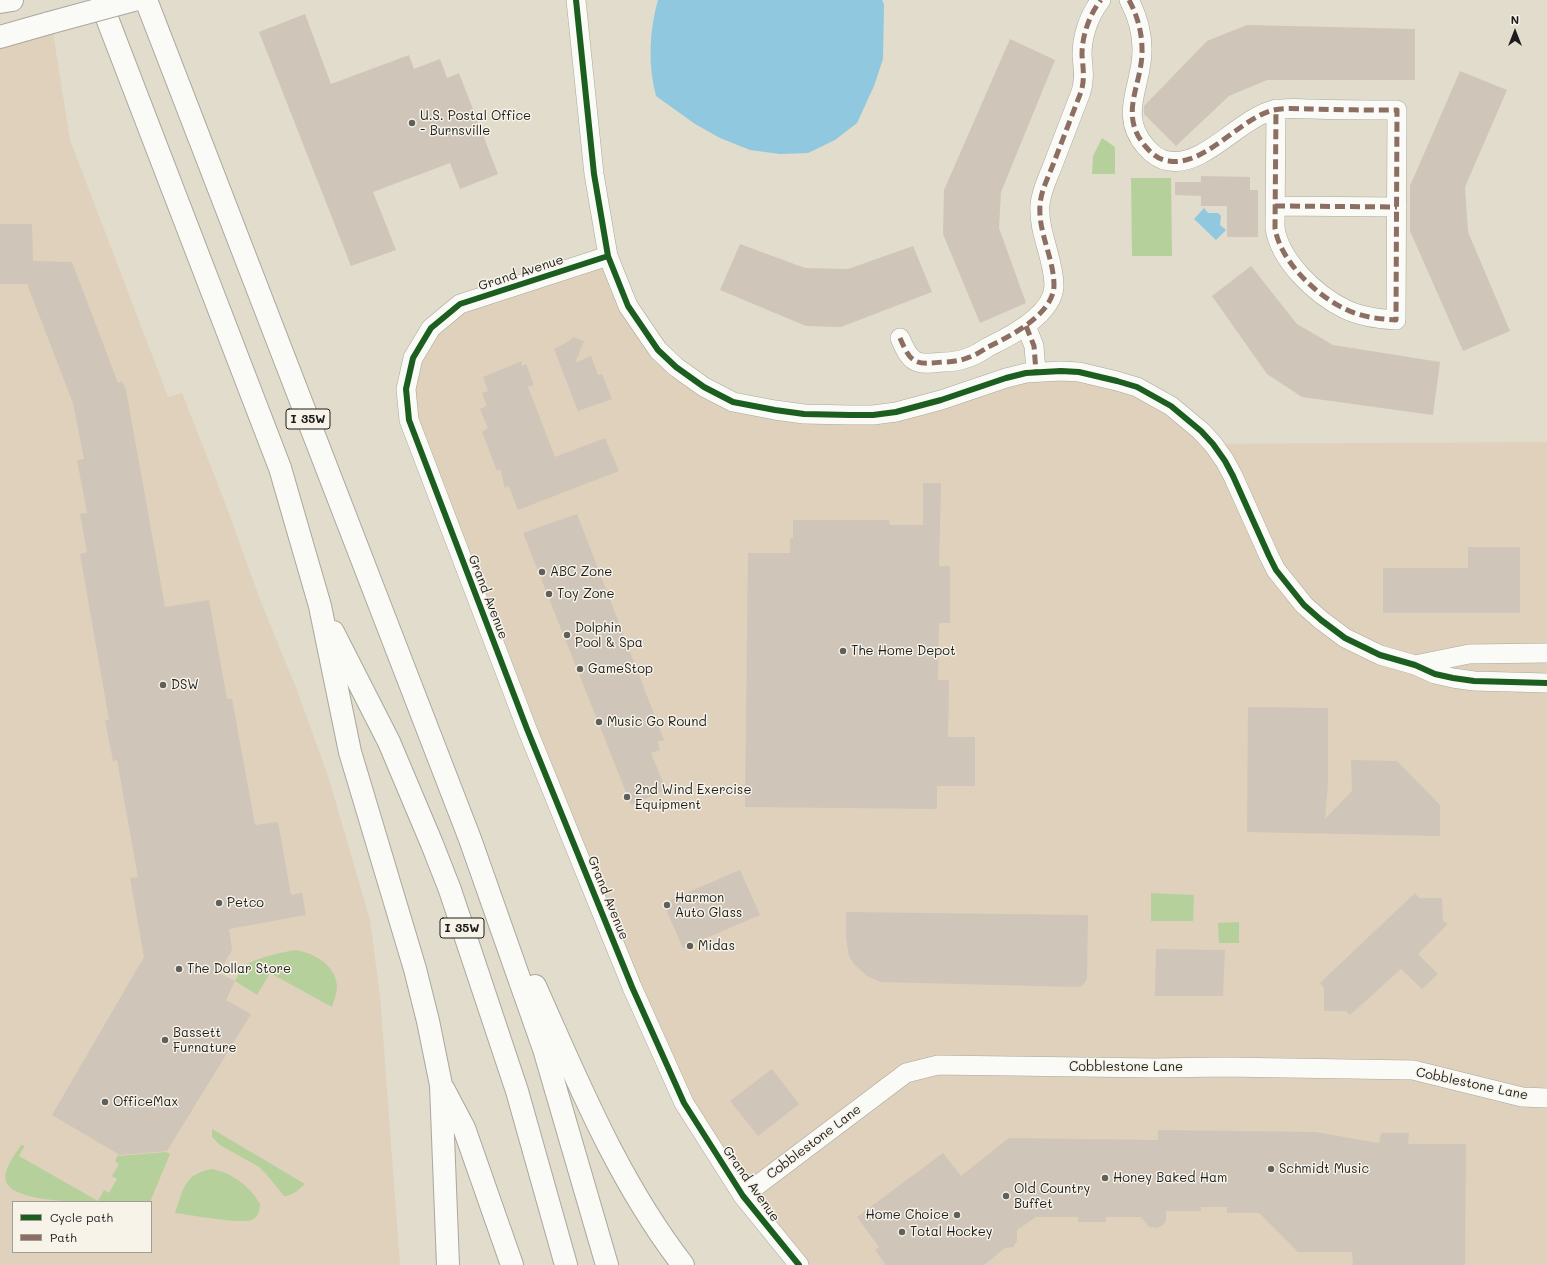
<!DOCTYPE html>
<html>
<head>
<meta charset="utf-8">
<style>
  body { margin:0 }
  #map { position:relative; width:1547px; height:1265px; overflow:hidden; background:#e1dccb; font-family:Mali,sans-serif }
  canvas { display:block }
  .legend { position:absolute; left:12px; top:1201px; width:140px; height:52px; box-sizing:border-box; background:#f7f3e8; border:1px solid #9f9d96; margin:0; padding:5px 7px; list-style:none; font-size:12px; color:#1c1c1c }
  .legend li { display:flex; align-items:center; gap:8px; height:20px }
  .legend b { width:20px; border:1px solid #9f9d96 }
  .north { position:absolute; left:1495px; top:12px; width:40px; height:40px; -webkit-text-stroke:3px #f7f3e8; paint-order:stroke; rotate:0deg; font-size:11px; font-weight:700; line-height:16px; text-align:center; color:#1c1c1c }
  .north::after { content:''; display:block; margin:auto; width:14px; height:18px; background:#1c1c1c; clip-path:polygon(50% 0,100% 100%,50% 72%,0 100%) }
</style>
</head>
<body>
<div id="map">
<canvas width="1547" height="1265"></canvas>
<ul class="legend">
<li><b style="height:5px;background:#1b5e20"></b>Cycle path</li>
<li><b style="height:5px;background:#8d6e63"></b>Path</li>
</ul>
<div class="north">N</div>
</div>
<script>
const ctx = document.querySelector('canvas').getContext('2d');
ctx.lineJoin = 'round';
function fillPath(path, color) {
  ctx.fillStyle = color;
  ctx.fill(path, 'evenodd');
}
function strokePath(path, color, width, dash) {
  ctx.strokeStyle = color;
  ctx.lineWidth = width;
  ctx.lineCap = dash ? 'butt' : 'round';
  ctx.setLineDash(dash || []);
  ctx.stroke(path);
}
function drawText(font, color, halo, rows, align = 'center') {
  ctx.font = font + ' Mali,sans-serif';
  ctx.lineWidth = 3;
  ctx.setLineDash([]);
  ctx.textBaseline = 'middle';
  ctx.strokeStyle = halo;
  ctx.fillStyle = color;
  for (const [text, x, y, turn = 0] of rows) {
    ctx.save();
    ctx.translate(x, y);
    ctx.rotate((+turn || 0) * Math.PI / 180);
    ctx.textAlign = isNaN(turn) ? turn : align;
    if (halo) ctx.strokeText(text, 0, 0);
    ctx.fillText(text, 0, 0);
    ctx.restore();
  }
}
const built = new Path2D(`
  M49 23 53 33 70 140 168 397 182 393 227 508 259 597 298 693 328 776 370 920 380 996 400 1265H0V37ZM13 1202H151V1252H13Z
  M608 256 658 350 733 402 850 415 1006 378 1117 381 1213 444 1547 442V1265H799L684 1103 409 420 413 358 460 304Z`);
const green = new Path2D(`
  M1102 138 1115 147V174H1092L1093 156Z
  M1131 178H1171L1172 256H1132Z
  M1151 893 1194 895 1193 921H1151Z
  M1239 922V943H1219L1218 923Z
  M295 950C314 953 335 964 337 986 337 992 334 1001 332 1007L270 973 257 995 235 981C237 977 240 971 243 967 251 959 283 952 295 950Z
  M212 1129 305 1184C299 1189 293 1196 284 1196L267 1175 259 1167 220 1145 212 1137Z
  M21 1145H23L24 1147 19 1156 98 1201 104 1190 109 1193 117 1179 112 1176 119 1164 115 1161 118 1155 120 1156 166 1152 170 1154 150 1202C126 1202 13 1208 6 1181 3 1169 15 1155 21 1145Z
  M211 1169C231 1172 250 1186 260 1204 260 1210 258 1217 252 1220 238 1224 191 1215 175 1213 184 1189 183 1175 211 1169Z`);
const water = new Path2D(`
  M658 0H882L884 4 883 59 874 86 857 123 835 140 808 153 780 154 750 150 720 138 695 124 656 96C648 66 649 31 658 0Z
  M1204 208 1208 213H1218L1221 216 1220 225 1226 230 1216 240 1194 219Z`);
const building = new Path2D(`
  M305 14 331 84 409 55 414 69 440 59 447 78 459 73 498 174 460 189 450 163 373 192 396 250 351 266 259 32Z
  M1247 25 1415 29V80H1267L1229 96 1176 146 1144 114V106L1207 41Z
  M1010 39 1055 60 1001 192 999 228 1026 303 980 323 943 234 944 190Z
  M1460 71 1507 90 1465 187 1468 232 1510 331 1463 351 1410 231V186Z
  M1201 176 1250 177V190H1258V237H1227V206H1201V196L1175 195V182H1201Z
  M0 224H32L33 261 72 262 118 383 122 381 126 390 165 607 209 600 227 699H232L255 825 278 822 291 895 302 893 306 915 229 929 232 950 219 973 235 981 226 1000 251 1014 167 1151 120 1155 52 1115 144 957 130 878 138 877 117 760 113 761 105 720H109L80 554 87 552 80 514 87 513 77 460 84 459 73 403 27 284H0Z
  M740 244 805 268 848 269 913 246 932 292 841 327 806 326 720 290Z
  M1251 266 1297 324 1333 345 1440 362 1433 415 1302 397 1267 374 1212 296Z
  M573 337 584 341 575 363 591 356 598 375 602 374 612 399 578 411 554 349 571 340Z
  M522 361V366L526 364 534 385 528 387 555 457 605 438 619 471 518 510 509 486 505 488 500 469 497 471 482 432 488 428 480 409 487 406 482 393 488 391 483 377Z
  M923 483H941L939 566H950V623H939L938 680H949L948 737H975V786H937V809L745 807 748 553H790V538H793V520H889L890 525H923Z
  M577 514 664 740 658 742 660 750 651 753 666 790 631 805 523 533Z
  M1468 547H1520V613H1383V568H1468Z
  M1248 707 1328 708V783L1325 819 1352 791 1351 760 1397 761 1440 805V836L1247 832Z
  M740 870 760 915 683 948 663 903Z
  M1415 893 1419 898H1442L1443 921 1448 924 1418 954 1438 974 1422 989 1401 969 1350 1015 1346 1011H1324V988L1320 983Z
  M846 912 1088 915 1087 979 1082 986 1076 987 880 982 867 976 854 964 849 956 846 938Z
  M1156 949 1225 950 1223 996H1155Z
  M772 1069 799 1104 758 1136 730 1101Z
  M1158 1130 1315 1132 1379 1143 1381 1133H1409L1408 1144H1466L1465 1265H1353L1352 1252H1298L1259 1213H1227V1207H1201V1211H1166V1221L1164 1224 1157 1228 1149 1227 1141 1217H1106V1222H1078V1217H1036L1017 1230V1241L1013 1247 1005 1248 984 1265H886L875 1250 879 1247 857 1217 943 1153 961 1176 1009 1138 1158 1140Z`);
const minor = new Path2D(`
  M576 0 594 174 608 256 628 306 658 350 676 367 704 387 733 402 775 410 804 414 850 415H873L896 412 941 400 1006 378 1026 373 1061 371 1079 372 1117 381 1137 387 1171 406 1201 431 1213 444 1225 461 1233 476 1269 556 1276 570 1304 605 1321 620 1345 638 1380 655 1415 665 1435 674 1453 678 1474 681 1547 683
  M1129 0C1137 15 1142 32 1142 49 1143 85 1117 114 1146 147 1152 154 1159 160 1169 161 1203 167 1238 121 1270 111 1283 107 1299 109 1312 109 1340 110 1369 110 1397 110L1396 320C1379 319 1361 317 1345 309 1316 295 1280 261 1275 228L1276 109
  M1275 206 1397 207
  M608 256 460 304 431 328 413 358 406 389 409 420 527 729 632 987 684 1103 743 1196 799 1265
  M1026 326 1034 346 1036 372
  M900 338C911 364 915 365 943 362 951 362 959 361 967 358 974 356 982 351 988 347 1011 336 1053 314 1054 286 1054 258 1038 233 1040 205 1041 190 1049 176 1054 162 1063 139 1072 115 1081 92 1085 79 1083 68 1082 55 1082 36 1089 15 1101 0
  M1415 665 1469 654 1547 653
  M743 1196 906 1073 938 1065 1154 1068 1225 1067 1413 1070 1522 1097 1547 1098`);
const major = new Path2D(`
  M0 2 12 0
  M0 37 49 23`);
const highway = new Path2D(`
  M100 0 280 468 320 606 350 752 415 969 428 1021 441 1085 448 1265
  M146 0 470 839 544 1049 607 1265
  M333 632 389 742 432 844 450 890 517 1091 566 1265
  M535 986C578 1082 618 1181 683 1265
  M444 1090 464 1128 512 1265`);
const majorBridge = new Path2D(`
  M49 23 134 0`);
const quiet = new Path2D(`
  M1129 0C1137 15 1142 32 1142 49 1143 85 1117 114 1146 147 1152 154 1159 160 1169 161 1203 167 1238 121 1270 111 1283 107 1299 109 1312 109 1340 110 1369 110 1397 110L1396 320C1379 319 1361 317 1345 309 1316 295 1280 261 1275 228L1276 109
  M1275 206 1397 207
  M1026 326 1034 346 1036 372
  M900 338C911 364 915 365 943 362 951 362 959 361 967 358 974 356 982 351 988 347 1011 336 1053 314 1054 286 1054 258 1038 233 1040 205 1041 190 1049 176 1054 162 1063 139 1072 115 1081 92 1085 79 1083 68 1082 55 1082 36 1089 15 1101 0`);
const cycleway = new Path2D(`
  M576 0 594 174 608 256 628 306 658 350 676 367 704 387 733 402 775 410 804 414 850 415H873L896 412 941 400 1006 378 1026 373 1061 371 1079 372 1117 381 1137 387 1171 406 1201 431 1213 444 1225 461 1233 476 1269 556 1276 570 1304 605 1321 620 1345 638 1380 655 1415 665 1435 674 1453 678 1474 681 1547 683
  M608 256 460 304 431 328 413 358 406 389 409 420 527 729 632 987 684 1103 743 1196 799 1265`);
const markers = [
  [412,123,4,"#615f59"],
  [542,572,4,"#615f59"],
  [549,594,4,"#615f59"],
  [567,635,4,"#615f59"],
  [843,651,4,"#615f59"],
  [580,669,4,"#615f59"],
  [163,685,4,"#615f59"],
  [599,722,4,"#615f59"],
  [627,797,4,"#615f59"],
  [219,903,4,"#615f59"],
  [667,905,4,"#615f59"],
  [690,946,4,"#615f59"],
  [179,969,4,"#615f59"],
  [165,1040,4,"#615f59"],
  [105,1102,4,"#615f59"],
  [1271,1169,4,"#615f59"],
  [1105,1178,4,"#615f59"],
  [1006,1196,4,"#615f59"],
  [957,1215,4,"#615f59"],
  [902,1232,4,"#615f59"]
];
const shields = [
  [308,419,44],
  [462,928,44]
];
const shieldNames = [
  ["I 35W",308,419],
  ["I 35W",462,928]
];
const poiNames = [
  ["U.S. Postal Office",420,116],
  ["- Burnsville",420,131],
  ["ABC Zone",550,572],
  ["Toy Zone",557,594],
  ["Dolphin",575,628],
  ["Pool & Spa",575,643],
  ["The Home Depot",851,651],
  ["GameStop",588,669],
  ["DSW",171,685],
  ["Music Go Round",607,722],
  ["2nd Wind Exercise",635,790],
  ["Equipment",635,805],
  ["Harmon",675,898],
  ["Auto Glass",675,913],
  ["Petco",227,903],
  ["Midas",698,946],
  ["The Dollar Store",187,969],
  ["Bassett",173,1033],
  ["Furnature",173,1048],
  ["OfficeMax",113,1102],
  ["Schmidt Music",1279,1169],
  ["Honey Baked Ham",1113,1178],
  ["Old Country",1014,1189],
  ["Buffet",1014,1204],
  ["Home Choice",949,1215,"right"],
  ["Total Hockey",910,1232]
];
const streetNames = [
  ["Grand Avenue",521,273,-18],
  ["Grand Avenue",488,597,69],
  ["Grand Avenue",608,898,68],
  ["Cobblestone Lane",1126,1067],
  ["Cobblestone Lane",1472,1084,12],
  ["Cobblestone Lane",814,1142,-37],
  ["Grand Avenue",751,1184,55]
];
fillPath(built, '#dfd1bb');
fillPath(green, '#b6d09c');
fillPath(water, '#8fc8df');
fillPath(building, '#d0c5b9');
strokePath(minor, '#aaa79c', 20);
strokePath(major, '#aaa79c', 24);
strokePath(highway, '#aaa79c', 24);
strokePath(minor, '#fafaf7', 19);
strokePath(major, '#fafaf7', 22);
strokePath(highway, '#fafaf7', 22);
strokePath(majorBridge, '#aaa79c', 24, []);
strokePath(majorBridge, '#fafaf7', 22);
strokePath(quiet, '#8d6e63', 5, [10, 5]);
strokePath(cycleway, '#1b5e20', 6);
for (const [x, y, r, color] of markers) {
  const dot = new Path2D();
  dot.arc(x, y, r, 0, 2 * Math.PI);
  ctx.fillStyle = color;
  ctx.fill(dot);
  strokePath(dot, '#f7f3e8', 1.5);
}
for (const [x, y, w] of shields) {
  const box = new Path2D();
  box.roundRect(x - w / 2, y - 10, w, 20, 3);
  ctx.fillStyle = '#f7f3e8';
  ctx.fill(box);
  strokePath(box, '#1c1c1c', 1);
}
drawText('bold 12px', '#1c1c1c', null, shieldNames);
drawText('13px', '#1c1c1c', '#f7f3e8', poiNames, 'left');
drawText('13px', '#1c1c1c', '#f7f3e8', streetNames);
</script>
</body>
</html>
